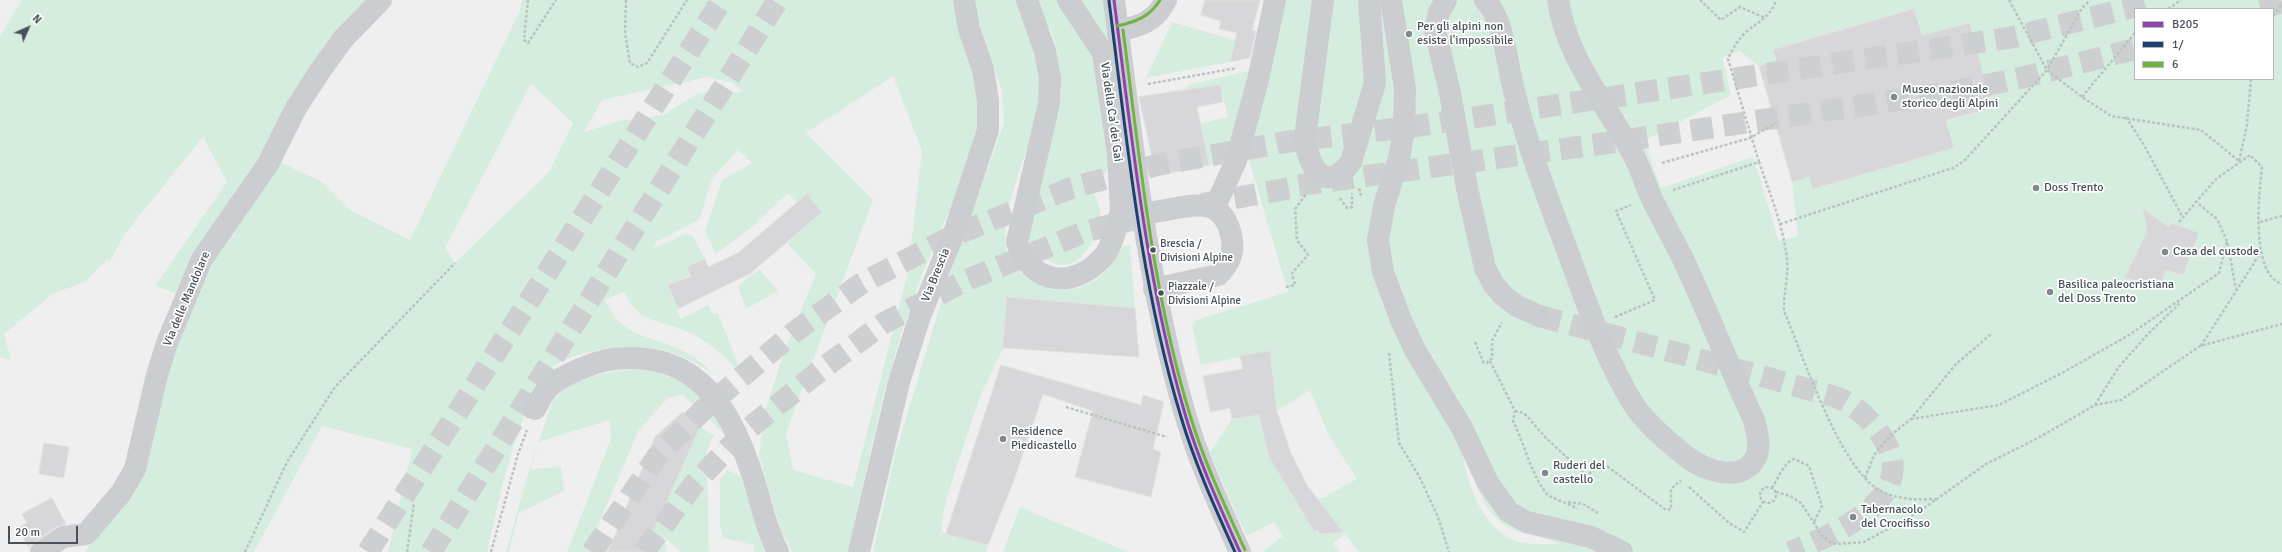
<!DOCTYPE html>
<html>
<head>
<meta charset="utf-8">
<style>
  body { margin:0 }
  #map { position:relative; width:2282px; height:552px; overflow:hidden; background:#f0efef; font-family:Signika,sans-serif }
  canvas { display:block }
  .legend { position:absolute; left:2134px; top:8px; width:140px; height:72px; box-sizing:border-box; background:#fff; border:1px solid #b5b9bd; margin:0; padding:5px 7px; list-style:none; font-size:12px; color:#47515a }
  .legend li { display:flex; align-items:center; gap:8px; height:20px }
  .legend b { width:20px; border:1px solid #b5b9bd }
  .north { position:absolute; left:8px; top:8px; width:40px; height:40px; -webkit-text-stroke:3px #fff; paint-order:stroke; rotate:45deg; font-size:11px; font-weight:700; line-height:16px; text-align:center; color:#47515a }
  .north::after { content:''; display:block; margin:auto; width:14px; height:18px; background:#47515a; clip-path:polygon(50% 0,100% 100%,50% 72%,0 100%) }
  .scale { position:absolute; left:8px; top:526px; width:70px; height:18px; box-sizing:border-box; border:2px solid #47515a; border-top:0; padding-left:5px; font-size:12px; line-height:14px; white-space:nowrap; color:#47515a; -webkit-text-stroke:3px #fff; paint-order:stroke }
</style>
</head>
<body>
<div id="map">
<canvas width="2282" height="552"></canvas>
<ul class="legend">
<li><b style="height:5px;background:#8e44ad"></b>B205</li>
<li><b style="height:5px;background:#1d3f72"></b>1/</li>
<li><b style="height:5px;background:#70b442"></b>6</li>
</ul>
<div class="north">N</div>
<div class="scale">20 m</div>
</div>
<script>
const ctx = document.querySelector('canvas').getContext('2d');
ctx.lineJoin = 'round';
function fillPath(path, color) {
  ctx.fillStyle = color;
  ctx.fill(path, 'evenodd');
}
function strokePath(path, color, width, dash) {
  ctx.strokeStyle = color;
  ctx.lineWidth = width;
  ctx.lineCap = dash ? 'butt' : 'round';
  ctx.setLineDash(dash || []);
  ctx.stroke(path);
}
function drawText(font, color, halo, rows, align = 'center') {
  ctx.font = font + ' Signika,sans-serif';
  ctx.lineWidth = 3.5;
  ctx.setLineDash([]);
  ctx.textBaseline = 'middle';
  ctx.strokeStyle = halo;
  ctx.fillStyle = color;
  for (const [text, x, y, turn = 0] of rows) {
    ctx.save();
    ctx.translate(x, y);
    ctx.rotate((+turn || 0) * Math.PI / 180);
    ctx.textAlign = isNaN(turn) ? turn : align;
    if (halo) ctx.strokeText(text, 0, 0);
    ctx.fillText(text, 0, 0);
    ctx.restore();
  }
}
const green = new Path2D(`
  M22 0H373L181 295 155 286 227 182 203 137 124 235 110 261 106 260 85 282 54 293 4 334 11 360 0 357V36Z
  M522 0H953L973 70 981 112 966 172 923 272 901 334 882 400 848 552H792L781 530 759 456 764 414 786 346 816 274 787 243 822 212 807 194 797 203 788 193 752 227 716 254 705 231 722 180 752 163 738 150 712 179 699 220 656 242 654 248 685 234 693 236 705 259 688 267 690 275 668 285 681 319 708 305 713 314 718 313 748 390C736 361 709 341 681 329 652 318 640 323 624 292L605 299C620 337 649 335 681 350 694 356 705 365 714 374 676 351 660 345 615 348 598 349 561 357 550 370 515 411 500 500 487 552H388L412 449 322 426 254 552H86L91 541 112 517 166 368 212 265 218 246 277 161 321 181 350 210 410 240 520 10ZM893 76 922 151 908 272 853 487 793 470 786 433 873 200 806 133ZM708 77 732 83 743 92H711L697 94 663 115 619 121 584 132 602 100ZM531 84 573 123 549 172 455 263 445 248Z
  M975 0H1017C1028 34 1043 67 1041 103 1040 109 1037 117 1035 123 1026 157 998 219 1007 252 1010 263 1019 272 1028 278 1039 285 1053 292 1067 290 1084 288 1099 280 1109 267 1117 256 1116 248 1130 245L1135 308 1007 297 1003 348 980 397 955 471 944 510 941 532 988 545 986 552H873L895 455 948 279 1004 123 1002 90 976 15Z
  M1036 0H1058L1095 54 1110 167 1092 189C1100 209 1106 213 1092 231L1095 238C1089 246 1082 259 1073 263 1052 270 1036 255 1028 239L1060 73 1054 38Z
  M1076 0H1103L1111 51Z
  M1269 0H2282V552H1359L1345 534 1333 543 1340 552H1262L1283 536 1274 522 1247 536 1236 514 1210 452 1232 419 1259 415 1278 471 1299 507 1321 534 1342 532 1318 500 1357 479 1328 434 1310 390 1277 411 1270 351 1201 365 1192 326 1196 320 1288 292 1248 157ZM1914 9 1922 35 1970 23 1992 108 1946 120 1954 148 1813 189 1809 177 1792 182 1798 236 1779 241 1753 157 1661 188 1644 141 1731 95 1722 57 1740 51 1759 66 1776 61 1773 50ZM2135 9H2273V79H2135ZM1463 455C1474 478 1484 515 1509 528 1525 536 1544 536 1560 544 1547 544 1531 545 1519 542 1484 532 1468 487 1463 455Z
  M1172 22 1235 40 1230 62 1146 78Z
  M1256 69C1248 91 1236 138 1224 155 1220 160 1214 163 1209 165L1203 139 1158 133 1228 117C1226 106 1222 96 1220 85L1184 91 1188 85Z
  M759 269 778 291 746 309 738 286Z
  M645 369C682 378 709 394 722 432L683 395 668 398 639 430 596 530 613 538 608 552H567L611 439 610 420 538 442 531 470 561 466 564 491 519 513 509 552H506C518 511 528 469 543 429 546 420 549 408 554 400 571 376 618 369 645 369Z
  M700 427 714 435 707 451 709 552H681L664 537 667 552H644Z
  M727 470 737 474 742 480 765 552H754V545L723 538 720 524V479Z
  M1020 507 1128 552H1003Z`);
const building = new Path2D(`
  M1205 0H1260L1252 30 1256 31 1250 58 1230 62 1237 33 1219 29 1221 21 1201 15Z
  M1914 9 1922 35 1970 23 1992 108 1946 120 1954 148 1813 189 1809 177 1792 182 1759 66 1776 61 1773 50Z
  M1220 85 1223 102 1197 107 1209 165 1156 176 1139 97Z
  M807 194 822 212 751 273 678 309 668 285 691 276 687 267 705 259 708 267 738 253Z
  M2143 209 2169 227 2172 223 2199 233 2183 275 2166 270 2161 282 2151 286 2125 277 2147 232Z
  M1007 297 1135 308 1139 357 1003 348Z
  M1270 351 1277 411 1291 453 1307 485 1343 532 1321 534 1317 530 1314 531 1269 457 1259 415 1232 419 1230 408 1210 412 1203 376 1243 369 1240 356Z
  M1001 365 1141 405 1143 395 1164 402 1153 449 1161 452 1151 497 1075 477 1093 411 1043 394 1013 483 988 545 946 534Z
  M683 412 700 427 644 552H608L655 437Z
  M44 443 69 447 64 478 39 474Z
  M52 498 66 524 56 527 28 547 18 528 27 523 22 514Z`);
const minorTunnel = new Path2D(`
  M1539 316C1603 333 1667 350 1731 368 1756 374 1782 382 1807 389 1818 392 1830 395 1841 399 1858 407 1871 421 1881 435 1925 497 1834 535 1790 552`);
const highwayTunnel = new Path2D(`
  M2261 9 2282 2
  M1202 204 1291 188 1293 186 1600 144 1952 92 2021 78 2135 49
  M368 552 722 0
  M431 552 778 0
  M592 552 657 457 703 410 793 333 862 283 955 235 1071 188 1157 165 1286 142 1416 126 2014 37 2129 8 2152 0
  M644 552 694 484 742 434 822 369 884 323 962 282 1087 231 1135 219`);
const path = new Path2D(`
  M528 0 524 40 528 43 556 0
  M626 0 625 33 630 63 638 67 647 63 687 0
  M1700 0 1721 20 1740 7 1765 18
  M2009 0 2047 70 2082 97 2111 116 2201 130 2239 161
  M2168 9 2181 0
  M2273 16 2282 4
  M1148 84 1237 68
  M2082 97 2135 33
  M2126 117 2144 145 2183 218
  M2239 161 2247 125 2251 79
  M1759 162 1728 59C1732 50 1737 41 1744 34 1756 22 1771 18 1776 0
  M1662 163 1750 138 1776 123
  M1358 190H1360L1361 198
  M1673 190 1759 162C1770 194 1783 225 1787 259 1789 276 1783 294 1784 311 1803 356 1838 462 1876 488 1893 500 1918 500 1938 499
  M1340 198 1347 208 1352 207V193
  M2195 201 2217 219 2227 241 2236 289
  M2179 222 2216 179 2250 155 2262 167C2259 193 2250 274 2282 284
  M2260 222 2282 216
  M1780 224 1953 168 1964 161 2047 70 2082 8 2090 0
  M1286 287 1295 285 1292 273 1308 255 1297 240 1295 209 1307 193
  M1615 317 1655 300 1616 211 1631 205
  M1475 342 1484 363H1487L1492 358V341L1502 322
  M2201 346 2261 252
  M1389 353 1399 443 1419 476 1438 517 1449 552
  M1490 361 1515 411 1513 421C1524 442 1531 475 1547 494 1552 499 1569 503 1577 509
  M2095 405 2118 368 2147 335 2180 303
  M1066 407 1167 437
  M1515 411 1524 413 1545 437 1585 474 1587 475 1597 468 1608 467 1666 510 1671 509V489L1681 480
  M1911 419 1999 405 2062 373 2129 335 2219 273 2227 241
  M1865 478 1874 455 1890 436 1911 419 1956 364 1991 334
  M1760 495a8 8 0 1 1 16 0a8 8 0 1 1-16 0Z
  M1689 487 1729 523 1744 532 1763 502
  M1772 488C1778 479 1783 463 1794 459L1809 466 1822 506 1814 522
  M1776 492 1790 496 1801 503 1823 537 1830 542 1836 544 1864 542 1917 513 1986 464 2038 438 2095 405 2121 400 2200 346 2282 324
  M1568 502 1583 504 1598 513
  M245 552 287 462 335 387 455 263
  M407 552 414 503
  M491 552 518 454 527 430`);
const minor = new Path2D(`
  M1027 0 1045 51 1050 78 1049 103 1017 242C1031 285 1074 290 1103 257 1113 246 1116 226 1121 211
  M1068 0 1103 53 1118 154 1121 211C1128 212 1135 213 1142 213 1180 212 1223 185 1232 240 1234 255 1229 265 1218 275L1154 289
  M1114 0C1132 139 1146 279 1185 414 1199 462 1220 507 1240 552
  M1323 0 1305 138C1308 167 1325 196 1351 162L1375 83 1369 0
  M1391 0 1405 88 1404 131 1399 158 1384 206 1378 240 1383 272 1401 320 1415 350 1462 428 1488 483 1509 512 1527 522 1591 537 1622 552
  M1446 0 1439 12 1435 30 1450 93 1467 188 1485 268 1494 285 1504 296 1517 306 1539 316
  M1485 0C1505 20 1507 67 1515 95 1529 151 1550 204 1570 258 1588 307 1605 357 1632 402 1645 423 1668 442 1687 457 1704 471 1744 484 1756 457 1761 446 1757 431 1754 420 1729 367 1708 312 1683 259 1673 239 1662 219 1652 199 1646 187 1642 173 1636 160 1610 108 1566 59 1558 0
  M1118 31C1140 26 1155 22 1166 0
  M1214 209 1236 161 1258 80 1275 0
  M535 409C539 402 543 394 548 388 561 375 596 361 614 359 697 349 731 408 753 477 761 502 766 529 778 552
  M41 552 63 537 86 534 121 493 135 469 157 375 167 343 202 259 268 164 296 108 320 71 343 39 381 0
  M859 552 899 382 920 316 954 233 988 130V101L983 69 969 29 964 0`);
const bus1 = new Path2D(`
  M1114 0C1132 139 1146 280 1185 414 1199 462 1220 507 1240 552`);
const bus2 = new Path2D(`
  M1109 1C1127 140 1140 282 1181 417 1195 464 1215 508 1235 552`);
const bus3 = new Path2D(`
  M1117 26C1135 22 1150 17 1160 0
  M1123 30C1140 159 1152 291 1190 415 1204 462 1225 506 1245 550`);
const markers = [
  [1409,34,4,"#82888e"],
  [1894,97,4,"#82888e"],
  [2036,188,4,"#82888e"],
  [1153,250,3.5,"#47515a"],
  [2165,252,4,"#82888e"],
  [2050,292,4,"#82888e"],
  [1161,293,3.5,"#47515a"],
  [1003,439,4,"#82888e"],
  [1545,473,4,"#82888e"],
  [1853,517,4,"#82888e"]
];
const busNames = [
  ["Brescia /",1160,244],
  ["Divisioni Alpine",1160,258],
  ["Piazzale /",1168,287],
  ["Divisioni Alpine",1168,301]
];
const poiNames = [
  ["Per gli alpini non",1417,27],
  ["esiste l'impossibile",1417,41],
  ["Museo nazionale",1902,90],
  ["storico degli Alpini",1902,104],
  ["Doss Trento",2044,188],
  ["Casa del custode",2173,252],
  ["Basilica paleocristiana",2058,285],
  ["del Doss Trento",2058,299],
  ["Residence",1011,432],
  ["Piedicastello",1011,446],
  ["Ruderi del",1553,466],
  ["castello",1553,480],
  ["Tabernacolo",1861,510],
  ["del Crocifisso",1861,524]
];
const streetNames = [
  ["Via della Ca' dei Gai",1111,112,82],
  ["Via Brescia",936,275,-68],
  ["Via delle Mandolare",187,299,-67]
];
fillPath(green, '#d5edde');
fillPath(building, '#d7d7d9');
strokePath(building, '#e1e1e2', 1);
strokePath(minorTunnel, '#cecfd1', 22, [22, 11]);
strokePath(highwayTunnel, '#cecfd1', 22, [22, 11]);
strokePath(path, '#b9c4c0', 2.5, [3, 2]);
strokePath(minor, '#cbcdd0', 22);
strokePath(bus1, '#8e44ad', 3);
strokePath(bus2, '#1d3f72', 3);
strokePath(bus3, '#70b442', 3);
for (const [x, y, r, color] of markers) {
  const dot = new Path2D();
  dot.arc(x, y, r, 0, 2 * Math.PI);
  ctx.fillStyle = color;
  ctx.fill(dot);
  strokePath(dot, '#fff', 1.5);
}
drawText('11px', '#47515a', '#fff', busNames, 'left');
drawText('12px', '#47515a', '#fff', poiNames, 'left');
drawText('12px', '#47515a', '#fff', streetNames);
</script>
</body>
</html>
